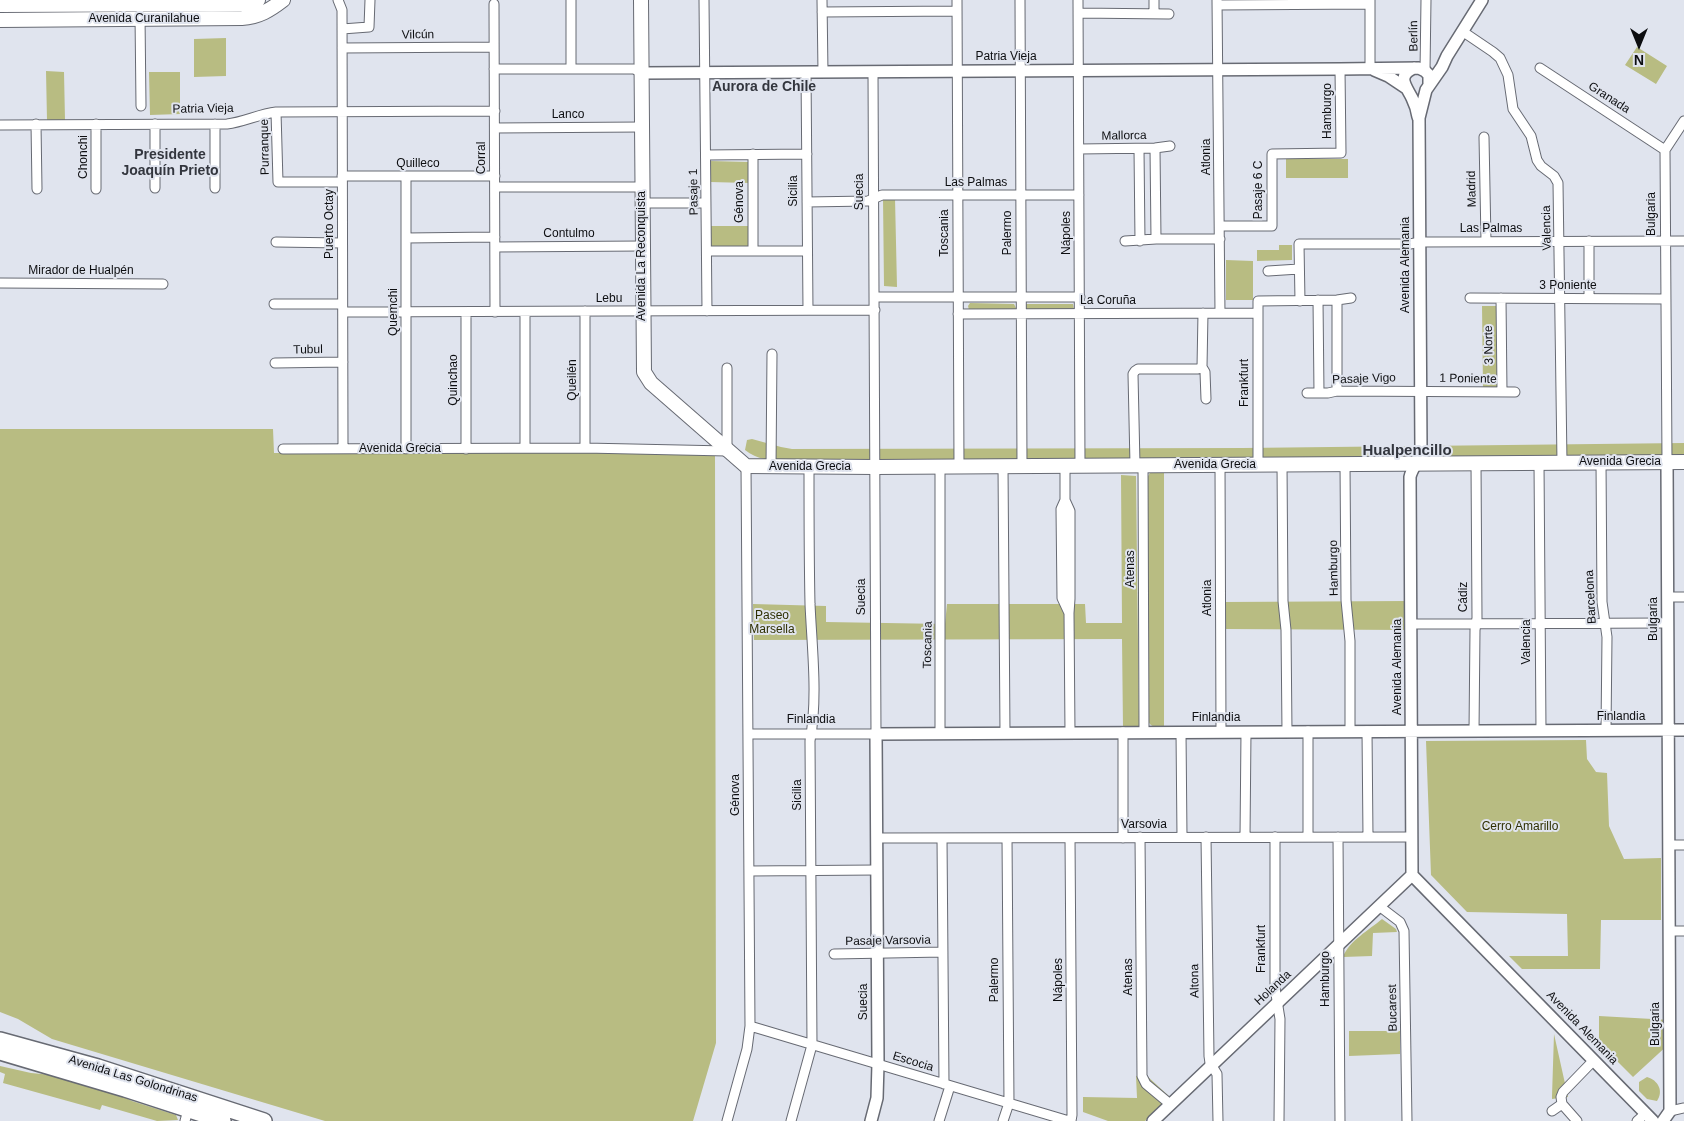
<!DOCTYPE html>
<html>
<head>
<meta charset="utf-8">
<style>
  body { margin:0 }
  #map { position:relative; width:1684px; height:1121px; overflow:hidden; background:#e0e4ee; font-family:Arial,sans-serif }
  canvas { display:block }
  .north { position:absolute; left:1614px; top:20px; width:50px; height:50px; -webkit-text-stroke:4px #e0e4ee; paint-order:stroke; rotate:180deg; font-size:14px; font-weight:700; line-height:20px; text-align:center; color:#0d0e11 }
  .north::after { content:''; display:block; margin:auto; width:18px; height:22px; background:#0d0e11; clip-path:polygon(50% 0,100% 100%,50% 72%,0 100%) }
</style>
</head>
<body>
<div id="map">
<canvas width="1684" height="1121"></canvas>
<div class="north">N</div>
</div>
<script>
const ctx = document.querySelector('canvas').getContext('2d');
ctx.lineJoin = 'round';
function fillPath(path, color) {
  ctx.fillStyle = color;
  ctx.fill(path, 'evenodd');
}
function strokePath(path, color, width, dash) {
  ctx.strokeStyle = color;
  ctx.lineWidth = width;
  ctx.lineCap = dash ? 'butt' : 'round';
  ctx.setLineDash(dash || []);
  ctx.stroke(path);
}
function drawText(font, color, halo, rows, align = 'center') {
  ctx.font = font + ' Arial,sans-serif';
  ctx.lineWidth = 4;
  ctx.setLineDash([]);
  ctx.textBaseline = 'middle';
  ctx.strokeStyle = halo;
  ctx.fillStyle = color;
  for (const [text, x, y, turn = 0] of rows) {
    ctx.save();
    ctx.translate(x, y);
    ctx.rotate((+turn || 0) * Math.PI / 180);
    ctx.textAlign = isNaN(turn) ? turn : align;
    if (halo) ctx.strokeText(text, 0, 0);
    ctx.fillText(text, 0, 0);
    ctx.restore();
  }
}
const green = new Path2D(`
  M226 38V76L194 77V39Z
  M1637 47 1667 66 1656 84 1625 65Z
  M46 71 64 72 65 120H47Z
  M149 72H180V114L150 115Z
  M1286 159H1348V178H1286Z
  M710 161 749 162V183L710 182Z
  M883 198H895L897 287 884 286Z
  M711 226H750V246L748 248 711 247Z
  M1279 245H1292V260L1257 261V250H1279Z
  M1226 260 1253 261V300H1226Z
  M970 303 1014 304 1016 308 1014 311 969 310 968 306Z
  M1026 304H1073L1074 310 1026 311 1025 305Z
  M1482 306H1496L1497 388H1483Z
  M0 429H273L274 453 715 452 716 1043 693 1121H325L52 1039 18 1019 0 1012Z
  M752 439 781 447 792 449 1243 448 1684 443V456L786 462C771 460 757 460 745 450L747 440Z
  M1164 470V728C1157 727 1150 728 1148 720L1147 478 1151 471Z
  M1121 475 1136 476 1139 728H1123L1122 639 754 640 753 604 826 606V622L945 624 947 604H1085L1086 623H1122Z
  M1406 601V630L1226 629 1225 602Z
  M1586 740 1587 759 1596 772 1607 773 1609 826 1624 859 1661 858V920H1601L1600 969H1522L1509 956H1568L1567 914 1467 912 1431 875 1426 741Z
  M1382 919 1396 929 1397 932 1373 933 1372 956 1343 957C1349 941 1369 930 1382 919Z
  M1599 1016 1670 1020V1043L1633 1077 1599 1043Z
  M1349 1031H1400V1054L1349 1056Z
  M1554 1034 1568 1097 1552 1099V1096Z
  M0 1066 31 1073 52 1075 122 1096 132 1101 176 1115 178 1120 157 1121 102 1105 100 1110 3 1083 5 1074 0 1072Z
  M1146 1075 1171 1098 1145 1121H1108L1083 1112V1097L1137 1098 1136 1076Z
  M1647 1077C1658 1080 1664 1091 1657 1101L1647 1099 1639 1091V1082Z`);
const minor = new Path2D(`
  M338 0 342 10 343 449
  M704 0 707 311
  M822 0 823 72
  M957 0 959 466
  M1020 0 1022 466
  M1078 0 1080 465
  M1217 0 1220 313
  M1370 0V69
  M494 4 495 312
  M1217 5 1370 4
  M822 12 957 11
  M1078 13 1169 14
  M1154 14V0
  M140 15 141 106
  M342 29 369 27 370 0
  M1462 31 1493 52 1500 58 1508 75 1513 109 1531 136 1537 160 1541 166 1554 176 1558 183 1562 462
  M342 48 494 47
  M1540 68 1665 150
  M494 69H634L642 73
  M571 69V0
  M1425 71 1426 0
  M806 72 808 310
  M276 112 278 182H342
  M36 124 37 189
  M96 124V189
  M155 124V188
  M215 124V188
  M0 125 227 124C244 122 259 114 276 112L495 111
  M495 128 642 127
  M1484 137 1486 241
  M1155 148 1156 239
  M1079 149 1155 148 1170 146
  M1139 149 1140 241
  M753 154V251
  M706 155 807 154
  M342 176H495
  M495 187H642
  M807 202 868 201 882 195H1079
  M642 203H706
  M1220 226H1272V154L1341 153 1340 69
  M406 238 495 237
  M1125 241 1156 239H1220
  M276 242 342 243
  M495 247 642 246
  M707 251H807
  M1268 271 1299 269
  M0 283 163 284
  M875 297H1080
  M1470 298 1666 299
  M1501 298 1502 392
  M1589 298V241
  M1318 300 1319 393
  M1337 300V391
  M1300 301 1299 244H1410L1420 242 1684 241
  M274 304H342
  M585 311V448
  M343 312 875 310
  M466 312V449
  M525 312V448
  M1203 313 1202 367 1205 372 1206 399
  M958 314 1258 313
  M275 363 343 362
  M1307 393H1328L1337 391 1515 392
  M283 449 585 448 727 451V368
  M406 449V176
  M1601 462 1602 602 1607 637 1606 730
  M1667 462 1665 150 1684 121
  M1539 463 1541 731
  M1258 464V301L1337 300 1351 298
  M1282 464 1283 601 1286 630 1287 732
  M1345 464 1346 600 1350 641V731
  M1135 465 1133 374 1135 371 1138 369H1198L1202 367
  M1143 465 1144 732
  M1220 465 1221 732
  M1003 466 1005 733
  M1065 466V500L1061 509 1062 598 1069 613
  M771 467 772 354
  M1065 500 1070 511V599L1069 613 1070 733
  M1668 597H1684
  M1411 624 1668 623
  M1308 731V837
  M1367 731 1368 837
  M1474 731 1475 630 1477 618 1476 463
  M1123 732V838
  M1181 732 1182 837
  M940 733V466
  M748 734H876L873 72
  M1140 837 1142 1076 1146 1084 1170 1104
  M1206 837 1209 1056 1210 1063 1217 1074 1218 1121
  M1245 837 1246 732
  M1275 837V988L1280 1019 1279 1121
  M1338 837 1340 1121
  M877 838 1412 837
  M942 838 944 1084
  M1070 838 1072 1115 1071 1121
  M1669 845H1684
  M749 871 877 870
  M1379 906 1400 922 1404 931 1407 1121
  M1669 931H1684
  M834 954 943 952
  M750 1026 1069 1121
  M1562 1104 1561 1097 1563 1092 1594 1060
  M1552 1111 1562 1104 1577 1121
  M1670 1111 1684 1108
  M185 1121 188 1110
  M727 1121 747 1049 750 1026 746 466
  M791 1121 812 1045 810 741C818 697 812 649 810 604 809 558 809 513 809 467
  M939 1121 950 1086
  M1003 1121 1009 1103 1007 838
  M1637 1121 1646 1113`);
const tertiary = new Path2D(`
  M1482 0 1447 56 1442 67 1426 90 1419 118 1421 452C1420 461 1412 467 1410 477L1412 875 1653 1121
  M1414 68C1396 76 1406 86 1412 98 1415 104 1417 110 1418 117
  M1374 70 1388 76 1406 88
  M642 73 1340 69 1419 68 1425 71 1429 75V85
  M871 1121 877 1098 878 1064 876 734 1684 730
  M1153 1121 1412 875
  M1663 1121 1670 1111 1667 462`);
const secondary = new Path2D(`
  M641 0 644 372 651 383 746 466 875 467 1684 462
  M0 5 237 4H247L258 0
  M0 20 242 18C259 17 270 10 283 0`);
const primary = new Path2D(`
  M0 1040 98 1067 264 1121
  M0 1052 125 1089 223 1121`);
const streetNames = [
  ["Avenida Curanilahue",144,19],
  ["Vilcún",418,35,-1],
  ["Berlín",1414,36,-91],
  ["Patria Vieja",1006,57],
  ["Granada",1609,98,33],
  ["Patria Vieja",203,109,-1],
  ["Hamburgo",1328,111,-90],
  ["Lanco",568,115],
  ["Mallorca",1124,136,-1],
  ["Purranque",265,147,-91],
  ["Chonchi",84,157,-90],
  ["Atlonia",1207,157,-90],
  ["Corral",482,158,-90],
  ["Quilleco",418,164],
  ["Las Palmas",976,183],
  ["Madrid",1472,189,-91],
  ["Pasaje 6 C",1259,190,-90],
  ["Sicilia",794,191,-90],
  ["Pasaje 1",694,192,-91],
  ["Suecia",860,192,-90],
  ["Génova",740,202,-90],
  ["Bulgaria",1652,214,-90],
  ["Puerto Octay",330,224,-90],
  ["Valencia",1547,228,-91],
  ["Las Palmas",1491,229],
  ["Toscania",945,233,-90],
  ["Palermo",1008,233,-90],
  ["Nápoles",1067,233,-90],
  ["Contulmo",569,234],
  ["Avenida La Reconquista",642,256,-90],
  ["Avenida Alemania",1406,265,-90],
  ["Mirador de Hualpén",81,271],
  ["3 Poniente",1568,286],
  ["Lebu",609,299],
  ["La Coruña",1108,301],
  ["Quemchi",394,312,-90],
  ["3 Norte",1489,345,-91],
  ["Tubul",308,350,-1],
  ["Pasaje Vigo",1364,379,-2],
  ["1 Poniente",1468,379,1],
  ["Quinchao",454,380,-90],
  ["Queilén",573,380,-90],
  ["Frankfurt",1245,383,-90],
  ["Avenida Grecia",400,449],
  ["Avenida Grecia",1620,462],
  ["Avenida Grecia",1215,465],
  ["Avenida Grecia",810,467],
  ["Hamburgo",1334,568,-91],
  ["Atenas",1131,569,-90],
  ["Suecia",862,597,-90],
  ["Cádiz",1464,597,-90],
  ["Barcelona",1591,597,-93],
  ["Atlonia",1208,598,-90],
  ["Bulgaria",1654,619,-90],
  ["Valencia",1527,642,-90],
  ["Toscania",928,645,-89],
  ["Avenida Alemania",1398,667,-90],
  ["Finlandia",1621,717],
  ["Finlandia",1216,718],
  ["Finlandia",811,720],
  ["Génova",736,795,-90],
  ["Sicilia",798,795,-90],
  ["Varsovia",1144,825],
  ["Pasaje Varsovia",888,941,-1],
  ["Frankfurt",1262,949,-90],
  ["Atenas",1129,977,-90],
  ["Hamburgo",1326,979,-90],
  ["Palermo",995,980,-90],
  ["Nápoles",1059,980,-90],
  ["Altona",1195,981,-91],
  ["Holanda",1273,988,-43],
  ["Suecia",864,1002,-90],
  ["Bucarest",1393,1008,-91],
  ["Bulgaria",1656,1024,-90],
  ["Avenida Alemania",1582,1028,46],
  ["Escocia",913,1062,17],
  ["Avenida Las Golondrinas",133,1079,17]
];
const parkNames = [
  ["Paseo",772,616],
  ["Marsella",772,630],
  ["Cerro Amarillo",1520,827]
];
const neighbourhoodNames = [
  ["Aurora de Chile",764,87],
  ["Presidente",170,155],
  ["Joaquín Prieto",170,171]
];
const quarterNames = [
  ["Hualpencillo",1407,451]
];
fillPath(green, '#b8bc82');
strokePath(minor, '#676a73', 11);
strokePath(tertiary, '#676a73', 14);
strokePath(secondary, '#676a73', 16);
strokePath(primary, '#676a73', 18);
strokePath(minor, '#fff', 9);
strokePath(tertiary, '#fff', 11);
strokePath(secondary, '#fff', 14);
strokePath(primary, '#fff', 15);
drawText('12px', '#0d0e11', '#e0e4ee', streetNames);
drawText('12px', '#2e2f02', '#e0e4ee', parkNames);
drawText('bold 14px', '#33363e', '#e0e4ee', neighbourhoodNames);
drawText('bold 15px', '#33363e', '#e0e4ee', quarterNames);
</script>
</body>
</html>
